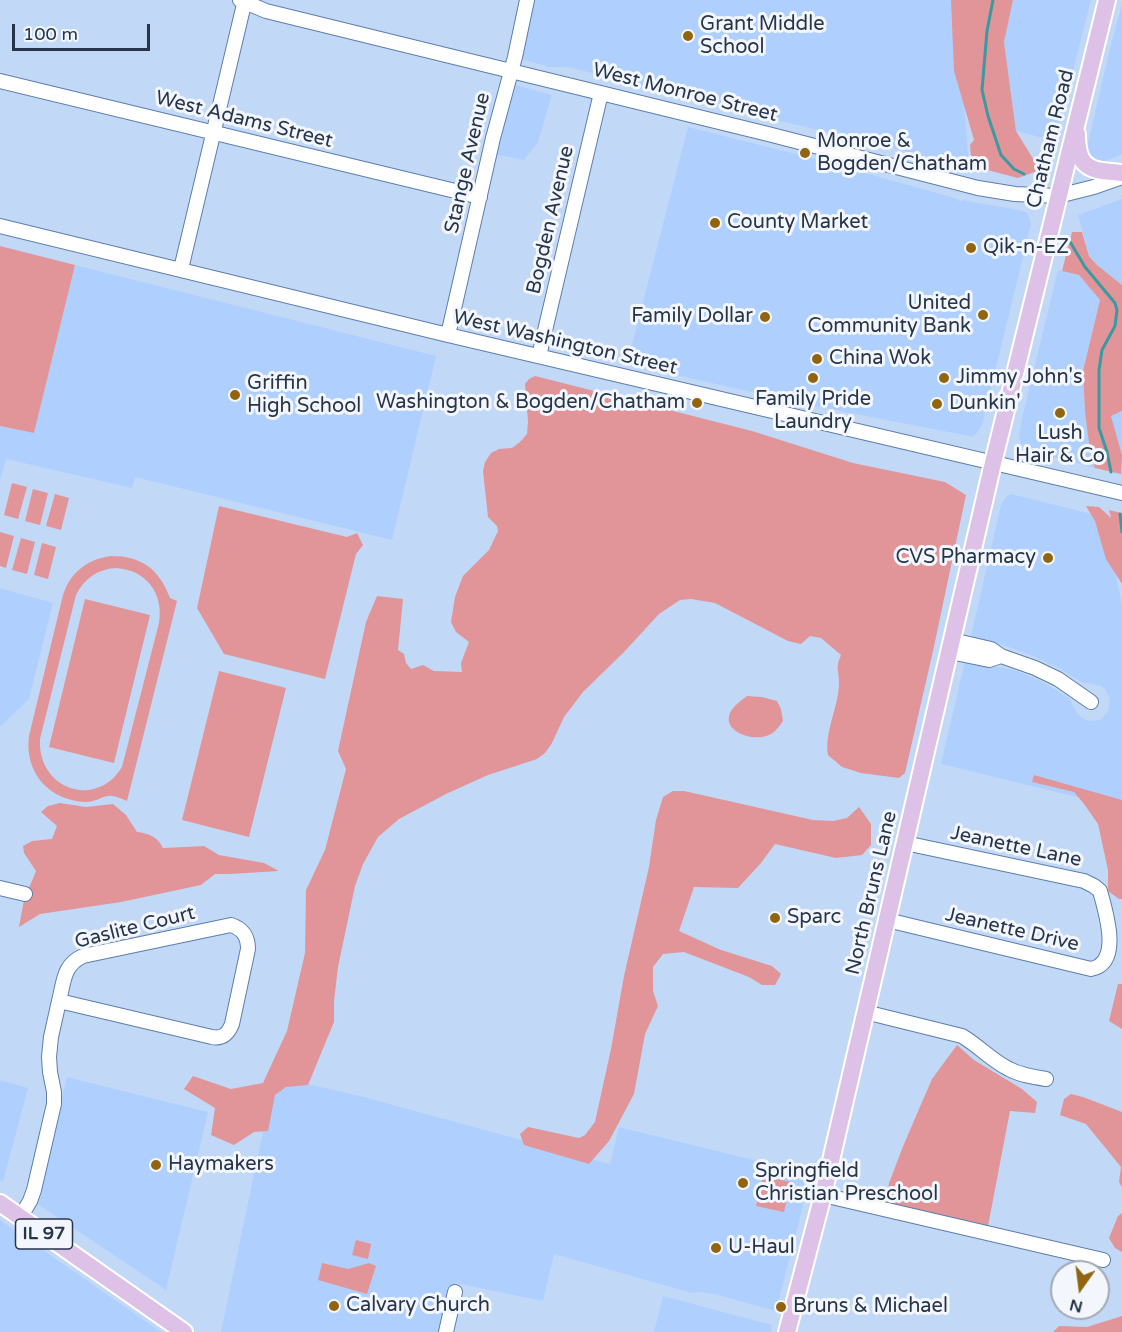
<!DOCTYPE html>
<html>
<head>
<meta charset="utf-8">
<style>
  body { margin:0 }
  #map { position:relative; width:1122px; height:1332px; overflow:hidden; background:#c2d8f7; font-family:"Varela Round",sans-serif }
  canvas { display:block }
  .north { position:absolute; left:1050px; top:1260px; width:60px; height:60px; box-sizing:border-box; background:#f3f7fd; border:2px solid #a1a9b5; border-radius:50%; rotate:194deg; font-size:16px; font-weight:700; line-height:24px; text-align:center; color:#27354a }
  .north::after { content:''; display:block; margin:auto; width:21px; height:27px; background:#91650f; clip-path:polygon(50% 0,100% 100%,50% 72%,0 100%) }
  .scale { position:absolute; left:12px; top:24px; width:138px; height:27px; box-sizing:border-box; border:3px solid #27354a; border-top:0; padding-left:8px; font-size:18px; line-height:21px; white-space:nowrap; color:#27354a; -webkit-text-stroke:4px #f3f7fd; paint-order:stroke }
</style>
</head>
<body>
<div id="map">
<canvas width="1122" height="1332"></canvas>
<div class="north">N</div>
<div class="scale">100 m</div>
</div>
<script>
const ctx = document.querySelector('canvas').getContext('2d');
ctx.lineJoin = 'round';
function fillPath(path, color) {
  ctx.fillStyle = color;
  ctx.fill(path, 'evenodd');
}
function strokePath(path, color, width, dash) {
  ctx.strokeStyle = color;
  ctx.lineWidth = width;
  ctx.lineCap = dash ? 'butt' : 'round';
  ctx.setLineDash(dash || []);
  ctx.stroke(path);
}
function drawText(font, color, halo, rows, align = 'center') {
  ctx.font = font + ' "Varela Round",sans-serif';
  ctx.lineWidth = 6;
  ctx.setLineDash([]);
  ctx.textBaseline = 'middle';
  ctx.strokeStyle = halo;
  ctx.fillStyle = color;
  for (const [text, x, y, turn = 0] of rows) {
    ctx.save();
    ctx.translate(x, y);
    ctx.rotate((+turn || 0) * Math.PI / 180);
    ctx.textAlign = isNaN(turn) ? turn : align;
    if (halo) ctx.strokeText(text, 0, 0);
    ctx.fillText(text, 0, 0);
    ctx.restore();
  }
}
const built = new Path2D(`
  M532 0H956L969 167 744 112 736 108 567 67H549L518 58Z
  M1013 0H1091L1055 141 1016 131 1004 42Z
  M1122 5V154L1101 163H1098L1091 159 1087 148 1111 44Z
  M512 84 552 95 538 142 524 160 494 154Z
  M688 127 808 157 958 199 960 202 962 200 1019 210 1026 212 1029 216 1031 224 982 425 978 432 972 437 969 436 809 405 627 364Z
  M1122 199V285L1097 265 1089 255 1078 215Z
  M75 265 436 356 392 540 135 477 132 488 6 459 0 480V426L34 433Z
  M1058 270 1079 275 1100 300 1083 371 1085 412 1090 451 1095 468 1045 455 1032 454 1022 446 1019 438 1022 418Z
  M1122 411V455L1111 416Z
  M1011 494 1104 517 1122 605V808L941 764 965 661 1014 670 1039 680 1069 698 1077 713 1081 717 1086 720 1093 721 1100 720 1108 712 1110 699 1106 690 1101 686 1081 682 1057 667 1033 656 1003 645 974 639 971 636 1001 505 1006 497Z
  M0 588 53 603 29 699 0 727Z
  M67 1077 208 1112 166 1290 36 1203Z
  M0 1080 28 1088 3 1182 0 1180Z
  M303 1083 360 1096 610 1164 619 1127 811 1174 776 1311 714 1294 700 1292 692 1293 554 1254 543 1301 455 1283 444 1332H221L262 1136 272 1096 282 1086Z
  M0 1220 161 1332H0Z
  M663 1296 772 1325 771 1332H654Z`);
const green = new Path2D(`
  M951 0H1013L1004 42 1016 131 1040 170 1018 178 972 166 970 145 974 140 954 71Z
  M1072 232H1082L1089 256 1097 265 1122 285V411L1111 416 1122 455 1121 474 1095 468 1090 451 1085 412 1083 371 1100 300 1079 275 1062 271Z
  M0 246 75 265 34 433 0 426Z
  M535 376 752 431 853 463 945 482 966 495 933 651 905 773 899 778 861 773 842 767 828 755C824 732 839 706 839 683 839 669 835 669 841 655L821 638 810 636 801 644 788 641 715 603 691 599 680 600 659 614 624 652 583 692 564 717 552 743 545 753 537 759 488 775 446 794 399 819 378 837 363 864 355 886 338 967 334 1001V1022L308 1085 286 1087 275 1095 268 1131 254 1132 234 1145 211 1135 215 1108 184 1089 193 1076 231 1089 263 1083 287 1031 305 953 306 890 325 850 346 769 338 751 366 622 377 596 403 599 398 650 404 654 406 663 411 669 423 665 434 671 462 672 461 663 469 642 456 632 451 622 455 597 463 576 489 550 498 531 497 526 488 517 483 471 485 462 491 453 499 449 512 448 520 442 527 434 528 422 525 384 529 379Z
  M12 483 27 487 18 519 4 515Z
  M33 489 48 493 40 525 25 521Z
  M55 494 69 498 61 530 46 526Z
  M219 506 347 537 357 533 363 545 356 554 325 679 224 654 197 608Z
  M1086 506 1099 507 1111 518 1109 510 1122 513V584L1106 559 1095 521Z
  M0 532 14 536 6 568 0 566Z
  M21 538 35 542 27 574 12 570Z
  M42 543 56 547 48 579 34 575Z
  M111 556C142 556 159 569 170 598L177 601 127 801C122 799 114 795 108 796 101 797 95 802 86 802 49 801 24 772 29 736L63 595C70 573 87 559 111 556ZM116 568C147 570 164 594 159 623L122 767C96 810 37 789 40 739L76 595C84 579 97 569 116 568Z
  M85 599 150 615 114 763 49 747Z
  M219 671 286 688 249 837 182 820Z
  M747 696 762 697 777 701 781 709 783 721C779 727 774 734 766 736 753 741 722 732 730 713 733 706 742 700 747 696Z
  M1034 775 1122 800V899H1119L1108 891V870L1098 824 1084 804 1074 792 1032 782Z
  M673 791H684L813 820 833 821 847 818 859 807 871 824V845L862 855 836 858 775 844 761 863 738 888 694 887 679 931 721 950 772 966 781 974 775 985H762L749 977 684 952 663 954 653 967V991L658 1006 645 1034 634 1094 609 1141 589 1164 524 1145 520 1134 528 1127 579 1138 585 1135 595 1122 611 1049 624 976 649 867 656 820 663 797Z
  M60 803 86 807 113 804 126 815 137 832C148 833 158 837 163 848L204 846 219 855 264 863 279 871 230 874H215L201 885 121 902 40 914 19 927 24 900 36 871 24 853 23 846 32 841 52 839 57 826 41 812 48 806Z
  M1118 984H1122V1029L1109 1021Z
  M957 1045 974 1060 1022 1089 1037 1102 1035 1113 1010 1111 988 1226 886 1203 889 1183 904 1144 932 1079Z
  M1071 1094 1083 1097 1122 1112V1187L1119 1182 1121 1167 1086 1124 1060 1115 1064 1099Z
  M763 1176 791 1182 784 1212 756 1206Z
  M1122 1213V1252L1115 1248 1109 1238 1118 1216Z
  M356 1240 371 1244 368 1259 352 1255Z
  M322 1263 348 1269 369 1263 376 1266 367 1294 318 1280Z
  M1122 1316V1332H1053L1059 1326 1087 1327Z`);
const stream = new Path2D(`
  M993 0 987 31 982 90 988 116 1001 155 1014 169 1024 174
  M1069 240 1085 267 1115 303 1117 310 1115 326 1102 350 1099 370V428L1107 452 1111 472
  M1120 514 1122 532`);
const minor = new Path2D(`
  M240 0 266 11 768 134 978 188 1015 194 1058 196 1094 187 1122 177
  M0 81 480 197
  M0 226 448 335 1122 493
  M181 269 245 0
  M448 335 493 138 515 57 527 0
  M539 356 601 93
  M952 640 991 649 1001 656 1035 668 1058 679 1091 702
  M950 652 989 660 1001 656
  M0 888 25 894
  M887 920 1091 969C1122 963 1106 913 1100 891L1094 886 1084 881 905 843
  M231 925C243 929 248 936 248 949L232 1024C228 1034 223 1039 212 1037L59 1001C64 982 63 965 83 956Z
  M865 1012 962 1036C979 1046 992 1061 1009 1069 1020 1075 1033 1077 1046 1079
  M823 1195 1103 1260
  M20 1218 30 1201 34 1190 54 1104V1092L50 1072 49 1057 51 1037 59 1001
  M446 1332 455 1292`);
const major = new Path2D(`
  M1077 134C1077 153 1080 168 1102 171 1109 172 1115 172 1122 173
  M0 1203 184 1332
  M787 1332 823 1195 993 463 1107 0`);
const markers = [
  [688,36,6,"#91650f"],
  [805,153,6,"#91650f"],
  [715,223,6,"#91650f"],
  [971,248,6,"#91650f"],
  [983,315,6,"#91650f"],
  [765,317,6,"#91650f"],
  [817,359,6,"#91650f"],
  [813,378,6,"#91650f"],
  [944,378,6,"#91650f"],
  [235,395,6,"#91650f"],
  [697,403,6,"#91650f"],
  [937,404,6,"#91650f"],
  [1060,413,6,"#91650f"],
  [1048,558,6,"#91650f"],
  [775,918,6,"#91650f"],
  [156,1165,6,"#91650f"],
  [743,1183,6,"#91650f"],
  [716,1248,6,"#91650f"],
  [334,1306,6,"#91650f"],
  [781,1307,6,"#91650f"]
];
const shields = [
  [44,1234,57]
];
const shieldNames = [
  ["IL 97",44,1234]
];
const poiNames = [
  ["Grant Middle",700,25],
  ["School",700,48],
  ["Monroe &",817,142],
  ["Bogden/Chatham",817,165],
  ["County Market",727,223],
  ["Qik-n-EZ",983,248],
  ["United",971,304,"right"],
  ["Community Bank",971,327,"right"],
  ["Family Dollar",753,317,"right"],
  ["China Wok",829,359],
  ["Jimmy John's",956,378],
  ["Griffin",247,384],
  ["High School",247,407],
  ["Family Pride",813,400,"center"],
  ["Laundry",813,423,"center"],
  ["Washington & Bogden/Chatham",685,403,"right"],
  ["Dunkin'",949,404],
  ["Lush",1060,434,"center"],
  ["Hair & Co",1060,457,"center"],
  ["CVS Pharmacy",1036,558,"right"],
  ["Sparc",787,918],
  ["Haymakers",168,1165],
  ["Springfield",755,1172],
  ["Christian Preschool",755,1195],
  ["U-Haul",728,1248],
  ["Calvary Church",346,1306],
  ["Bruns & Michael",793,1307]
];
const streetNames = [
  ["West Monroe Street",685,93,14],
  ["West Adams Street",244,120,14],
  ["Chatham Road",1051,139,-76],
  ["Stange Avenue",468,163,-77],
  ["Bogden Avenue",551,220,-77],
  ["West Washington Street",565,343,13],
  ["Jeanette Lane",1016,847,12],
  ["North Bruns Lane",872,893,-77],
  ["Gaslite Court",135,928,-14],
  ["Jeanette Drive",1012,930,13]
];
fillPath(built, '#afd0fe');
fillPath(green, '#e19598');
strokePath(stream, '#3b99a2', 3);
strokePath(minor, '#5c7ead', 16);
strokePath(major, '#fff', 20);
strokePath(minor, '#fff', 14);
strokePath(major, '#ddc1e6', 16);
for (const [x, y, r, color] of markers) {
  const dot = new Path2D();
  dot.arc(x, y, r, 0, 2 * Math.PI);
  ctx.fillStyle = color;
  ctx.fill(dot);
  strokePath(dot, '#f3f7fd', 2);
}
for (const [x, y, w] of shields) {
  const box = new Path2D();
  box.roundRect(x - w / 2, y - 15, w, 30, 4.5);
  ctx.fillStyle = '#f3f7fd';
  ctx.fill(box);
  strokePath(box, '#27354a', 1.5);
}
drawText('bold 18px', '#27354a', null, shieldNames);
drawText('20px', '#27354a', '#f3f7fd', poiNames, 'left');
drawText('20px', '#27354a', '#f3f7fd', streetNames);
</script>
</body>
</html>
